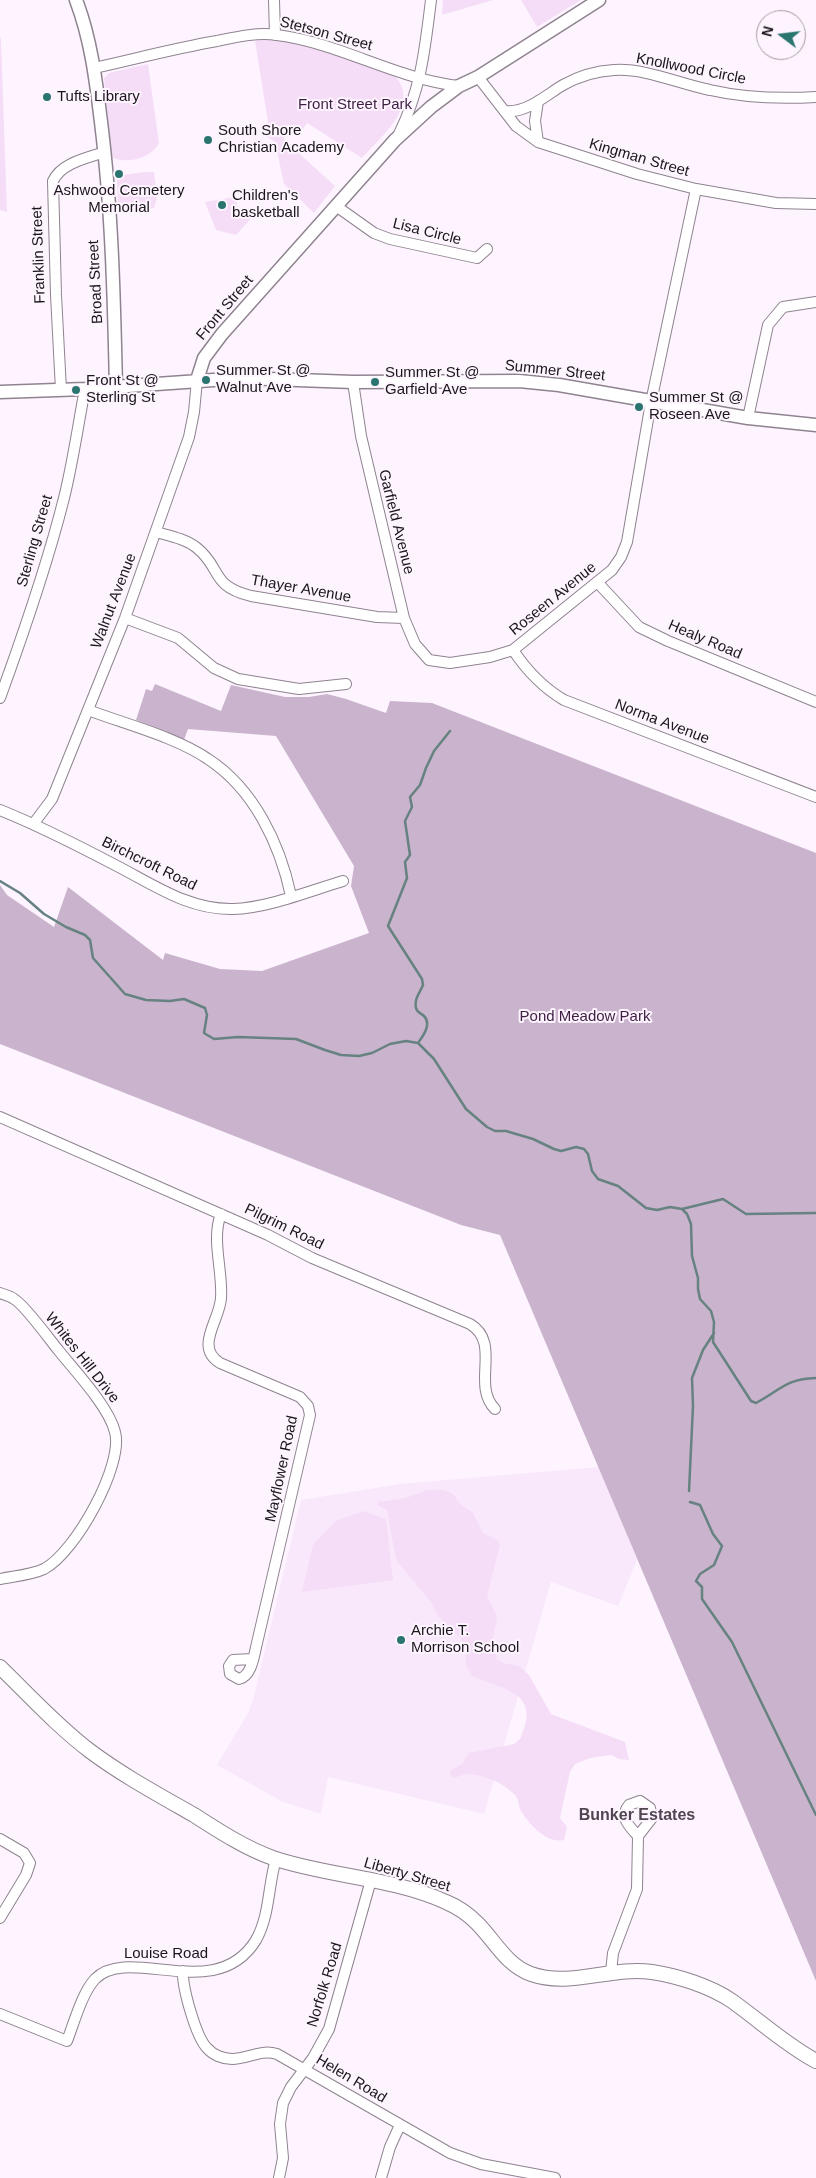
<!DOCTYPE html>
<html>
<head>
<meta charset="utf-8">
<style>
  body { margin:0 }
  #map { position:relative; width:816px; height:2178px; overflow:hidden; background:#fef4ff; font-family:Helvetica,sans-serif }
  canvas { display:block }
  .north { position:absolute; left:756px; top:10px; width:50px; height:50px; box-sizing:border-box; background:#fef4ff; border:1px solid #a39ba4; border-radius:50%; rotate:285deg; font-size:14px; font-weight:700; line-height:20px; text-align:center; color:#1a161b }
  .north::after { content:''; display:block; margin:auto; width:18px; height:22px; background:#2b7571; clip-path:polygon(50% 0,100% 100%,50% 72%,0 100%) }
</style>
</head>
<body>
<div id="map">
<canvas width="816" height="2178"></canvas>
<div class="north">N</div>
</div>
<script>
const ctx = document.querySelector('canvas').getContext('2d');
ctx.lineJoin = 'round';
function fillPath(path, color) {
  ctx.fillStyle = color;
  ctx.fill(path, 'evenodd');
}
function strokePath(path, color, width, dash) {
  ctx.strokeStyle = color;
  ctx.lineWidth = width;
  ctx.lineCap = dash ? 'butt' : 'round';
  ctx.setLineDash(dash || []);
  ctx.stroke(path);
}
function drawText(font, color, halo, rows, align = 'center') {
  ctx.font = font + ' Helvetica,sans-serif';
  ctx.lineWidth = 4;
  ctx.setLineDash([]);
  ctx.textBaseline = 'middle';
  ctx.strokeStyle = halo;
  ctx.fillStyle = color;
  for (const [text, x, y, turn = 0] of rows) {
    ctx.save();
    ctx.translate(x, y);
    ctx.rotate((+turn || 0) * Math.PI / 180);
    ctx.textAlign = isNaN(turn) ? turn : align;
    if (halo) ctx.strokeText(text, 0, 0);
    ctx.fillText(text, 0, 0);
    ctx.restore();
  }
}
const built = new Path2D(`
  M599 1467 637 1560 618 1606 551 1582 484 1814 328 1777 321 1814 283 1802 217 1765 248 1713 253 1700 301 1500 400 1484Z`);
const green = new Path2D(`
  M443 0H493L442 15Z
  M521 0H581L537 27Z
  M0 37 1 40 7 212 0 210Z
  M262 39C302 38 356 61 394 75 422 104 381 137 362 158L307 123 299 135 293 132 284 135 285 143 292 144 293 148 335 186 314 213 284 184 275 142 267 137 264 124 268 122 255 41Z
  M148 64 159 143C151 158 130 164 113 158L111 154 104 78 109 73Z
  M144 172H154L157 198 154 208 118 214 117 179 118 176Z
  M235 197 238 209 257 207 258 211 236 235 216 230 205 202Z
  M427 1490H444L453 1494 460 1504 473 1513 483 1533 497 1540 500 1545 487 1596 496 1614 497 1620 492 1640 497 1659 503 1663 519 1666 529 1675 551 1714 625 1742 629 1760 619 1759 611 1755 590 1758 575 1764 570 1772 560 1818 567 1827 564 1840C547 1844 530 1825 521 1811 518 1806 519 1798 514 1794 503 1783 483 1774 468 1774 463 1774 458 1777 453 1778L450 1774V1771L462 1764 469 1753 514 1744 520 1739C542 1692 505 1690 472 1676L466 1665V1653L461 1639 438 1616 431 1602 396 1560 387 1510 377 1505 379 1502 406 1498Z
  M363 1511 386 1519 393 1580 302 1592 313 1545 336 1521Z`);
const forest = new Path2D(`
  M155 684 221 711 231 685 285 697H309L327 694 346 699 386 713 390 701 432 703 816 853V1981L500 1235 461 1225 0 1044V885L7 895 54 927 68 887 163 960 165 953 220 969 262 971 369 933 351 886 354 866 276 736 188 729 184 740 136 720 146 689 152 691Z`);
const stream = new Path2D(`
  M0 881 20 893 44 914 66 927 85 935 90 940 93 958 125 994 146 1000 170 1001 184 999 205 1008 207 1015 204 1033 214 1039 238 1037 296 1039 325 1050 341 1055 359 1056 372 1053 390 1044 406 1041 418 1043 434 1059 466 1109 487 1127 495 1131H506L533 1139 554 1149 561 1151 576 1147 584 1149 588 1154 592 1171 598 1179 618 1186 646 1208 657 1210 670 1207 682 1209 687 1214 691 1224 692 1256 698 1278V1289L700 1299 711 1311 714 1322 713 1342 751 1401 756 1403C781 1390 785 1379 816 1378
  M418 1043C423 1036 432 1024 424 1016 421 1013 417 1013 416 1008 414 998 420 993 423 985L422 979 388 926 407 878 405 862 410 855 405 821 412 807 410 797 420 785 426 768 434 751 450 731
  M682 1209 723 1199 746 1214 816 1213
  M689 1491 693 1406 692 1378 703 1350 714 1333
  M690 1502 700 1505 713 1534 722 1546 714 1565 700 1574 696 1581 702 1587V1599L732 1642 816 1815`);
const minor = new Path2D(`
  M274 0 275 35
  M94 68C135 59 176 48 217 41 236 37 257 32 277 35 340 43 396 79 459 86
  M506 111C527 113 546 95 563 85 579 76 596 71 614 70 646 68 679 84 710 90 745 98 781 99 816 97
  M399 134C421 89 425 49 431 0
  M538 142 535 121 538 101
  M696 189 776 203 816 204
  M336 206 374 233 390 239 477 258 487 249
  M353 382 361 436 404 618 415 644 429 660 450 663 490 657 513 650 612 570 621 557 627 542 651 402 696 189 637 174 538 142 516 126 478 77
  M61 390 56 295 53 181C61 163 87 158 105 152
  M748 418 768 325 783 307 816 302
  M156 532C170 536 186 539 197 548 222 568 210 586 251 596L377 617 404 618
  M598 583 639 627 668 641 816 702
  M125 618 178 638 214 668 238 679 299 689 346 684
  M513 650C527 671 542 687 564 700L816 797
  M0 698C24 632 47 566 64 498 73 462 78 425 85 389
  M88 710C125 724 176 737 208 759 254 789 280 844 291 896
  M0 810C40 826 79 846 117 866 154 885 189 910 233 909 268 908 309 891 343 881
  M34 823 52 799 125 618 189 437 194 412 197 380
  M0 1117 268 1235 312 1258 470 1324C502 1343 471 1385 495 1409
  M221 1214C211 1239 223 1271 221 1298 220 1320 194 1347 220 1363L300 1397 308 1406 310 1415 257 1643C254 1655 252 1676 239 1679L230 1674 229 1666 233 1660 252 1659
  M0 1293C5 1295 10 1296 14 1299 24 1304 50 1340 59 1351 75 1371 109 1407 115 1432 124 1465 75 1553 44 1569 31 1575 15 1576 0 1579
  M0 1839 24 1853 30 1863 26 1875 0 1918
  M183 1971C182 1987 196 2037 207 2048 213 2055 223 2059 232 2059 248 2059 260 2049 277 2054L450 2153 481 2164 555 2178
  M611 1972 613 1953 637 1889 638 1836 652 1818 650 1808 640 1801 629 1805C619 1817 629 1826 638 1836
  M0 2014 67 2041C74 2023 82 1993 95 1979 130 1944 216 2005 256 1940 270 1915 268 1885 276 1859
  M279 2178 283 2158 280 2124 283 2103 291 2087 313 2058 329 2029 371 1880
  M381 2178 390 2147 400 2125`);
const tertiary = new Path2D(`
  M76 0C91 39 96 81 101 122 112 210 114 299 116 387
  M197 380 204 358 222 334 395 140 431 107 459 86 478 77 599 0
  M0 392 85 389 242 378 353 382 519 381 559 385 748 418 816 425`);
const secondary = new Path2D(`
  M0 1667C29 1695 57 1726 90 1751 122 1775 159 1795 194 1815 219 1831 245 1848 273 1858 329 1877 391 1877 446 1902 458 1907 468 1914 477 1923 495 1941 506 1965 531 1974 571 1988 611 1966 652 1972 678 1976 710 1986 732 2001 760 2021 786 2045 816 2061`);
const markers = [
  [47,97,5,"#2b7571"],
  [208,140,5,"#2b7571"],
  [119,174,5,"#2b7571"],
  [222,205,5,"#2b7571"],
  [206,380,5,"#2b7571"],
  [375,382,5,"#2b7571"],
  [76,390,5,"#2b7571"],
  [639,407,5,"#2b7571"],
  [401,1640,5,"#2b7571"]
];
const streetNames = [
  ["Stetson Street",326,34,15],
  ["Knollwood Circle",691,69,11],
  ["Kingman Street",639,158,16],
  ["Lisa Circle",427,232,14],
  ["Franklin Street",39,255,-92],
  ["Broad Street",96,282,-93],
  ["Front Street",225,308,-50],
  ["Summer Street",555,371,6],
  ["Garfield Avenue",396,522,76],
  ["Sterling Street",35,541,-74],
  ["Thayer Avenue",301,589,10],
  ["Roseen Avenue",553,599,-39],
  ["Walnut Avenue",114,601,-69],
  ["Healy Road",705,640,23],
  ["Norma Avenue",662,722,21],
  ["Birchcroft Road",149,864,26],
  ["Pilgrim Road",284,1227,26],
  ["Whites Hill Drive",82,1358,52],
  ["Mayflower Road",282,1469,-78],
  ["Liberty Street",407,1875,16],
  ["Louise Road",166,1954],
  ["Norfolk Road",325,1985,-73],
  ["Helen Road",351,2079,31]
];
const poiNames = [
  ["Tufts Library",57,97],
  ["South Shore",218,131],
  ["Christian Academy",218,148],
  ["Ashwood Cemetery",119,191,"center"],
  ["Memorial",119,208,"center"],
  ["Children's",232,196],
  ["basketball",232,213],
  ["Summer St @",216,371],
  ["Walnut Ave",216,388],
  ["Summer St @",385,373],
  ["Garfield Ave",385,390],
  ["Front St @",86,381],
  ["Sterling St",86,398],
  ["Summer St @",649,398],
  ["Roseen Ave",649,415],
  ["Archie T.",411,1631],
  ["Morrison School",411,1648]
];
const parkNames = [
  ["Front Street Park",355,105],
  ["Pond Meadow Park",585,1017]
];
const neighbourhoodNames = [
  ["Bunker Estates",637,1816]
];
fillPath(built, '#f9e7fb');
fillPath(green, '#f5ddf7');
fillPath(forest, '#cab3cc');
strokePath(stream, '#668281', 2.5);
strokePath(minor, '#8e838f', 12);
strokePath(tertiary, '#8e838f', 15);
strokePath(secondary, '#8e838f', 16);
strokePath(minor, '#fff', 10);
strokePath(tertiary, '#fff', 12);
strokePath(secondary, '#fff', 14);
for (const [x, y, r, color] of markers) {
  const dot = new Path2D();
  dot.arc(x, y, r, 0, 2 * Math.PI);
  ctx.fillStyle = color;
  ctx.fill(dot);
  strokePath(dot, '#fef4ff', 2);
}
drawText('15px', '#1a161b', '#fef4ff', streetNames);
drawText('15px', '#1a161b', '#fef4ff', poiNames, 'left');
drawText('15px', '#3d1e42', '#fef4ff', parkNames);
drawText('bold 16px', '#504651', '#fef4ff', neighbourhoodNames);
</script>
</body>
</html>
